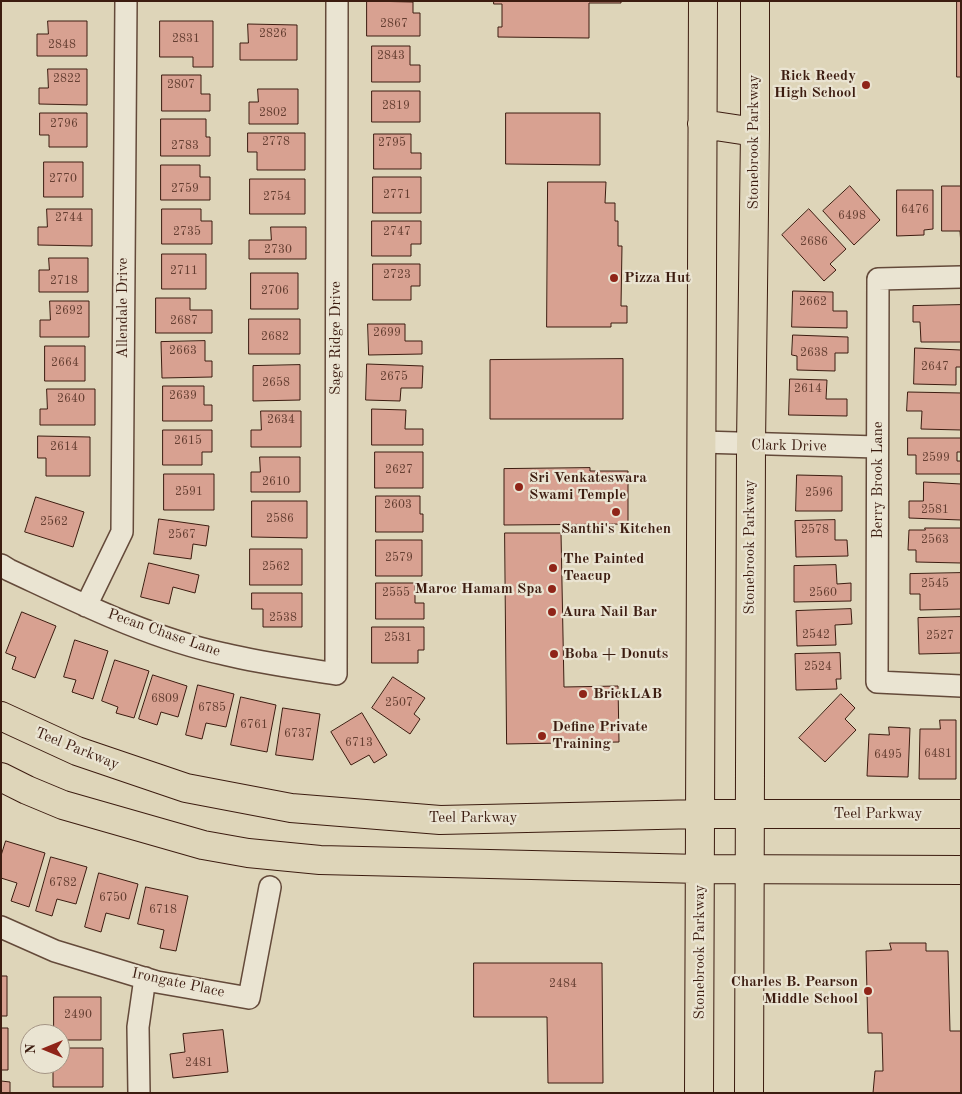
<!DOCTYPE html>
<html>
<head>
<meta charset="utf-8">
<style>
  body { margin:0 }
  #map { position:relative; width:962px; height:1094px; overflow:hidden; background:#ded5b9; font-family:"Old Standard TT",serif }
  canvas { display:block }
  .frame { position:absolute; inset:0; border:2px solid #3c1c10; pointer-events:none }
  .north { position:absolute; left:20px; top:1024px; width:50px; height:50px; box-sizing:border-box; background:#eae4d2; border:1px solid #a49484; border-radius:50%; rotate:270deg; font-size:14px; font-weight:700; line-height:20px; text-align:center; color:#3c1c10 }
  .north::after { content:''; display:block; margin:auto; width:18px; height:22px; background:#8f2418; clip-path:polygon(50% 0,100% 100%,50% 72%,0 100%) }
</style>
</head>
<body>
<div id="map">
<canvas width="962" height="1094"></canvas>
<div class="frame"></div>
<div class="north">N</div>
</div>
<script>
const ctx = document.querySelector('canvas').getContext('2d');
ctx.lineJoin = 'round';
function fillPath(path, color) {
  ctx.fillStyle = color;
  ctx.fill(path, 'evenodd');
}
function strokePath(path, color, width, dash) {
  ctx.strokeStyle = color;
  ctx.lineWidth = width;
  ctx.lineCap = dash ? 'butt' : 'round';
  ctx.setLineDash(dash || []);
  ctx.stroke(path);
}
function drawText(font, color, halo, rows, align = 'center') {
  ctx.font = font + ' "Old Standard TT",serif';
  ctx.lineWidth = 4.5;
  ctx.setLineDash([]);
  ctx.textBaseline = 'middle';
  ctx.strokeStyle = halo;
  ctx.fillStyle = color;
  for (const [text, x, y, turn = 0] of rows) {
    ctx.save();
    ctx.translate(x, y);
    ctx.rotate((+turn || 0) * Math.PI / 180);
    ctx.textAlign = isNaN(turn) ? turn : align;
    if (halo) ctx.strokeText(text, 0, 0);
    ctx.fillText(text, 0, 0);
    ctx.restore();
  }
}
const building = new Path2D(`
  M367 1 413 2V13H420V36H367Z
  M494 1H621V3H589V38L498 37V27H502V4H494Z
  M957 1H961V77H957Z
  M48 21H87V56H37V34H48Z
  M160 21H213V67H193V57H160Z
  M248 24 297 25V60H240V43H248Z
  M372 46H410V65H420V82H372Z
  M48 69H87V105L39 104V88H48Z
  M162 75H201V94H210V111H162Z
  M258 89H298V124H249V102H258Z
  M372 91H420V122H372Z
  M40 113H87V147H49V135H40Z
  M506 113H600V165L506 164Z
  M161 119H206V137H210V156H161Z
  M248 133H305V170H257V152H248Z
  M374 134H411V153H421V169H374Z
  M44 162H83V197H44Z
  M161 165H200V177H210V200H161Z
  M373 177H421V213H373Z
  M250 179H305V214H250Z
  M548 182H606L605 203H615V221H618V246H622L621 306H627V323H611V327H547Z
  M850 186 880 220 854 245 823 211Z
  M942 186H961V245L960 231H942Z
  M897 190H933V229L924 230V235L897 236Z
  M47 209H92V246L38 245V227H47Z
  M162 209H201V221H212V244H162Z
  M809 209 846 249 830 264 836 270 824 281 782 235Z
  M372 221H421V244H411V256H372Z
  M271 227H306V259H249V240H271Z
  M162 254H206V289H162Z
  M49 258H88V292H39V270H49Z
  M373 264H420V286H411V300H373Z
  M251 273H298V309H251Z
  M793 291 833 292V311H847V328L792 327Z
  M156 298H190V310H212V333H156Z
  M50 301H89V337H40V320H50Z
  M961 305V342H921L920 322H913V306Z
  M249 319H300V354H249Z
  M368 324H405V341H422V354L369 355Z
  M793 335 848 337V353H835V371L797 370V356L792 355Z
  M205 341V361H212V377L162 378 161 342Z
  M45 346H85V381H45Z
  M915 348 961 350V367H956V385L914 384Z
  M623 359V419H490V360Z
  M367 364 423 366 422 388H401L400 401 366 400Z
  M300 365V400L253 401V366Z
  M790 379 827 380 826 399H847V416L789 415Z
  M163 386H204V405H212V421H163Z
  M47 389H95V425H40V409H47Z
  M908 392 961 393V430L921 429 922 411H907Z
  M372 409 406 410 405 429H423V445H372Z
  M261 411H301V447H251V430H261Z
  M163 430H212V452H202V465H163Z
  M38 436 90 437V476H46V458H38Z
  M908 438H961V452H957V461H961V474H916V455H908Z
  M375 452H423V488H375Z
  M260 457H300V492H251V472H260Z
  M590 468V471H628V524L504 525V469Z
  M164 474H214V510H164Z
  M797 475 842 476V511H796Z
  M924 482 961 484V520L909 518V501H923Z
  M376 496H420V514H423V532H376Z
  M36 497 84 512 73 547 25 532Z
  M252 501H307V538L252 537Z
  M159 519 209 526 206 546 193 544 191 559 154 554Z
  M835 520V540H847L848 556 796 557 795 521Z
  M925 528H961V563L916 562V550H908L909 530H925Z
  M505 533H561L564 687 618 686 619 742 507 744Z
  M376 540H422V576H376Z
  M250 549H302V585H250Z
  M149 563 199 575 195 593 173 587 169 604 141 597Z
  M836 565 837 584 851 583V601L794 602V566Z
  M961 573V609L920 610V594H910V574Z
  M376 583H415V603H424V619H376Z
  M252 593H302V627H263V609H252Z
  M851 609 852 624 835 625 836 645 797 646 796 611Z
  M22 612 56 626 35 678 12 669 16 657 6 653Z
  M961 617V653L919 654 918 618Z
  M372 627H424V650H418V663H372Z
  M75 640 108 651 93 699 72 692 76 680 64 677Z
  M840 653 841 679H836L837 689 796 690 795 654Z
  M115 660 149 671 134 718 116 713 118 707 102 701Z
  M153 675 187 686 178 717 161 712 157 725 139 719Z
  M393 677 425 698 414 714 420 719 410 734 372 708Z
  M198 685 234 694 226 727 206 723 202 739 186 735Z
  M841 694 855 708 845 719 856 730 825 762 799 738Z
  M241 697 276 705 267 752 231 745Z
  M283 708 320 714 313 760 276 755Z
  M362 713 387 755 374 763 369 755 351 765 331 732Z
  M940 720H956V779H919L920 729H940Z
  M889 727 910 728 908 777 867 776 869 734 889 735Z
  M6 841 45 853 29 907 11 901 17 883 1 878V856Z
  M51 857 87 867 76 904 57 899 52 916 36 911Z
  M99 873 138 884 129 919 106 913 101 932 85 927Z
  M146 887 188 896 176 951 160 948 164 930 138 924Z
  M890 943H926V951H948L950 1031H961V1093H873L875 1071H883L882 1033H868L866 951 891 950Z
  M474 963H602L603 1083H548L547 1017H474Z
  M1 976H7V1016H1Z
  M54 997H101V1040H60V1034H54Z
  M1 1028H8V1070H1Z
  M223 1030 228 1072 173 1078 170 1054 185 1052 183 1034Z
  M60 1048H103V1087H53V1064H60Z
  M1 1081 10 1082V1093H1Z`);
const minor = new Path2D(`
  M961 277 878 279 877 682 961 686
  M701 442 877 447
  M1 565 9 570C78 602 149 638 224 654 261 663 299 668 336 674L337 1
  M86 606 122 532 126 1
  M1 927 55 951 157 982 249 998 270 887
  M139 1093 138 1027 145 978`);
const major = new Path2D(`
  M702 124 755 132
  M1 716 77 751 186 788 291 808 440 820 700 814H961
  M1 777 27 790 63 805 203 845 248 853 320 860 701 869 961 870
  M699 1093 703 1
  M749 1093 751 445 755 132V1`);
const markers = [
  [866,85,5,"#8f2418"],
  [614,278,5,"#8f2418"],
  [519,487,5,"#8f2418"],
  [616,512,5,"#8f2418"],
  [553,568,5,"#8f2418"],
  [552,589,5,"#8f2418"],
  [552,612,5,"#8f2418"],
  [554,654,5,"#8f2418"],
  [583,694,5,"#8f2418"],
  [542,736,5,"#8f2418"],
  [868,991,5,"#8f2418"]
];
const numberNames = [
  ["2867",394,24],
  ["2826",273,34],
  ["2831",186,39],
  ["2848",62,45],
  ["2843",391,56],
  ["2822",67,79],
  ["2807",181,85],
  ["2819",396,106],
  ["2802",273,113],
  ["2796",64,124],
  ["2778",276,142],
  ["2795",392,143],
  ["2783",185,146],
  ["2770",63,179],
  ["2759",185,189],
  ["2771",397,195],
  ["2754",277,197],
  ["6476",915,210],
  ["6498",852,216],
  ["2744",69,218],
  ["2735",187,232],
  ["2747",397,232],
  ["2686",814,242],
  ["2730",278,250],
  ["2711",184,271],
  ["2723",397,275],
  ["2718",64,281],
  ["2706",275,291],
  ["2662",813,302],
  ["2692",69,311],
  ["2687",184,321],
  ["2699",387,333],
  ["2682",275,337],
  ["2663",183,351],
  ["2638",814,353],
  ["2664",65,363],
  ["2647",935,367],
  ["2675",394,377],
  ["2658",276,383],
  ["2614",808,389],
  ["2639",183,396],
  ["2640",71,399],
  ["2634",281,420],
  ["2615",188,441],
  ["2614",64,447],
  ["2599",936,458],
  ["2627",399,470],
  ["2610",276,482],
  ["2591",189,492],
  ["2596",819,493],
  ["2603",398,505],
  ["2581",935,510],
  ["2586",280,519],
  ["2562",54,522],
  ["2578",815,530],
  ["2567",182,535],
  ["2563",935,540],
  ["2579",399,558],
  ["2562",276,567],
  ["2545",935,584],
  ["2555",396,593],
  ["2560",823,593],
  ["2538",283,618],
  ["2542",816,635],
  ["2527",940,636],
  ["2531",398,638],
  ["2524",818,667],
  ["6809",165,699],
  ["2507",399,703],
  ["6785",212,708],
  ["6761",254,725],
  ["6737",298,734],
  ["6713",359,743],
  ["6481",938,754],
  ["6495",888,755],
  ["6782",63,883],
  ["6750",113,898],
  ["6718",163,910],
  ["2484",563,984],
  ["2490",78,1015],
  ["2481",199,1063]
];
const poiNames = [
  ["Rick Reedy",856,76,"right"],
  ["High School",856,93,"right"],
  ["Pizza Hut",624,278],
  ["Sri Venkateswara",529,478],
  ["Swami Temple",529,495],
  ["Santhi's Kitchen",616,529,"center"],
  ["The Painted",563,559],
  ["Teacup",563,576],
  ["Maroc Hamam Spa",542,589,"right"],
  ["Aura Nail Bar",562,612],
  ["Boba + Donuts",564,654],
  ["BrickLAB",593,694],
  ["Define Private",552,727],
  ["Training",552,744],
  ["Charles B. Pearson",858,982,"right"],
  ["Middle School",858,999,"right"]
];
const streetNames = [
  ["Stonebrook Parkway",754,142,-90],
  ["Allendale Drive",123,308,-90],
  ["Sage Ridge Drive",336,338,-90],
  ["Clark Drive",789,446,1],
  ["Berry Brook Lane",878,480,-90],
  ["Stonebrook Parkway",750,547,-90],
  ["Pecan Chase Lane",164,633,19],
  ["Teel Parkway",77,749,22],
  ["Teel Parkway",878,814],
  ["Teel Parkway",473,818],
  ["Stonebrook Parkway",700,952,-90],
  ["Irongate Place",178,983,12]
];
fillPath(building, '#d8a191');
strokePath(building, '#3c1c10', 1);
strokePath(minor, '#644a3a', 24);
strokePath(major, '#3c1c10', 30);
strokePath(minor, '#eae4d2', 21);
strokePath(major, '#ded5b9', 28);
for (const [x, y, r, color] of markers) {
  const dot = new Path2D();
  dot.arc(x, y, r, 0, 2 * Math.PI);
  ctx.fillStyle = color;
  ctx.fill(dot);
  strokePath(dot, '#eae4d2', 2);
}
drawText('12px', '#633d30', null, numberNames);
drawText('bold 15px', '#3c1c10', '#eae4d2', poiNames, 'left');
drawText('15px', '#3c1c10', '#eae4d2', streetNames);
</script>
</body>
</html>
